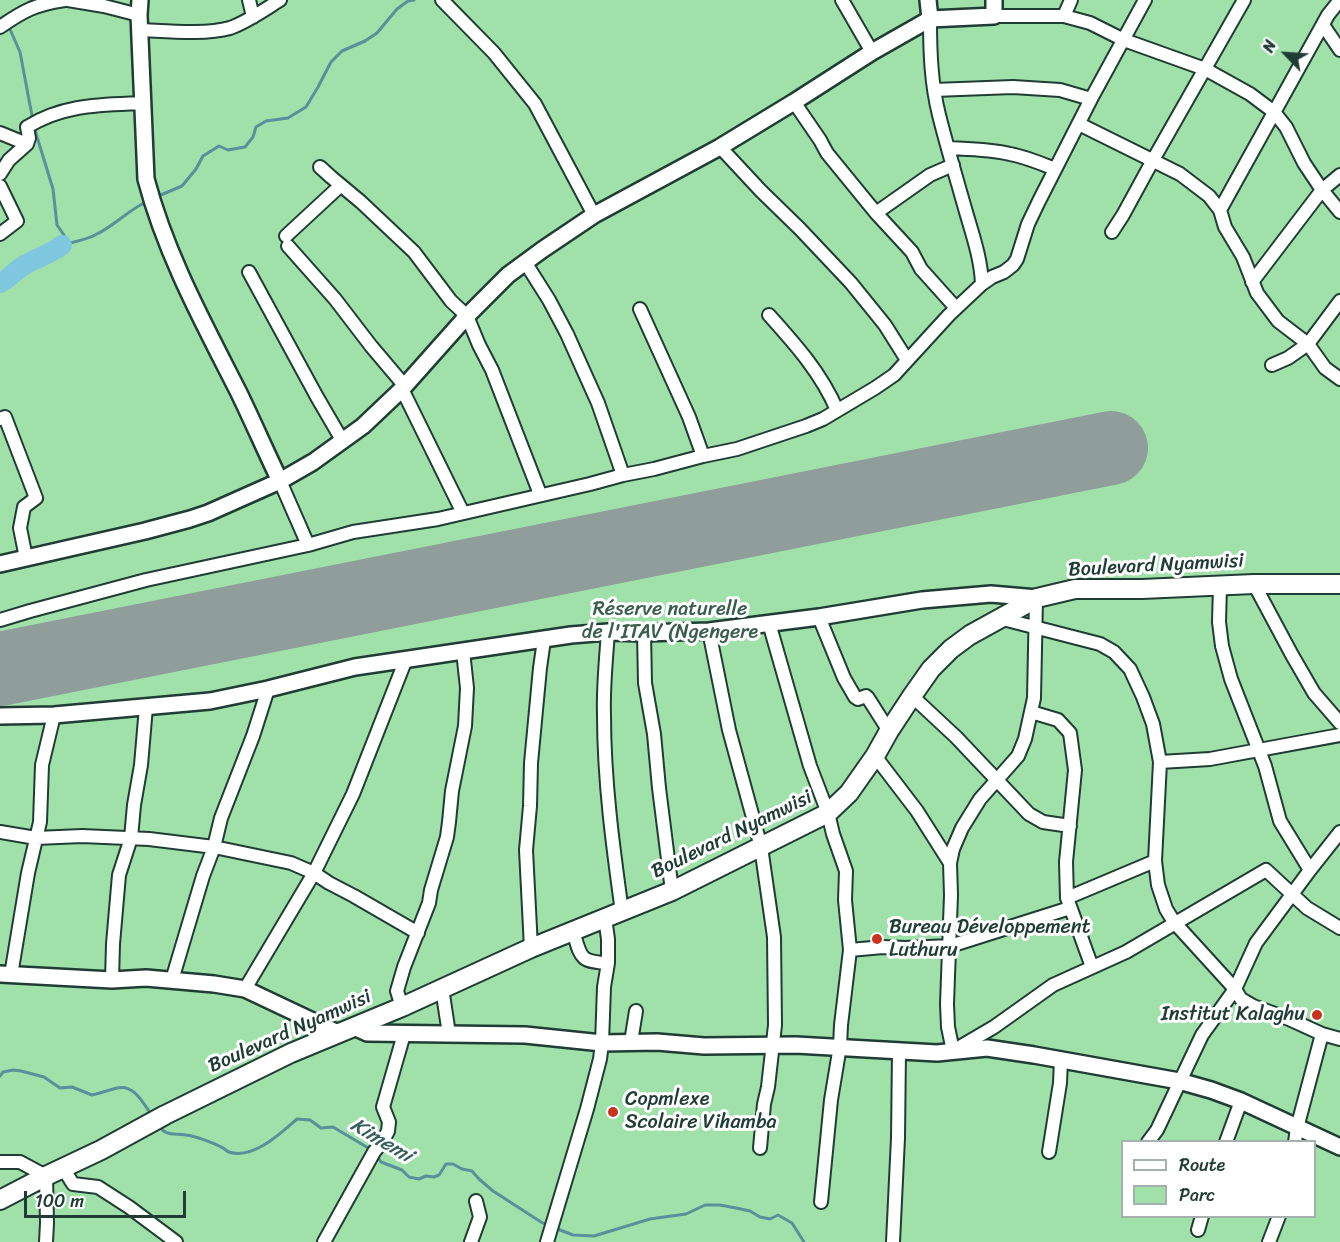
<!DOCTYPE html>
<html>
<head>
<meta charset="utf-8">
<style>
  body { margin:0 }
  #map { position:relative; width:1340px; height:1242px; overflow:hidden; background:#fff; font-family:Sriracha,sans-serif }
  canvas { display:block }
  .legend { position:absolute; left:1121px; top:1140px; width:195px; height:78px; box-sizing:border-box; background:#fff; border:2px solid #a5b1ae; margin:0; padding:8px 10px; list-style:none; font-size:18px; color:#1f3d34 }
  .legend li { display:flex; align-items:center; gap:12px; height:30px }
  .legend b { width:30px; border:2px solid #a5b1ae }
  .north { position:absolute; left:1256px; top:24px; width:60px; height:60px; -webkit-text-stroke:4px #fff; paint-order:stroke; rotate:295deg; font-size:16px; font-weight:700; line-height:24px; text-align:center; color:#1f3d34 }
  .north::after { content:''; display:block; margin:auto; width:21px; height:27px; background:#1f3d34; clip-path:polygon(50% 0,100% 100%,50% 72%,0 100%) }
  .scale { position:absolute; left:24px; top:1191px; width:162px; height:27px; box-sizing:border-box; border:3px solid #1f3d34; border-top:0; padding-left:8px; font-size:18px; line-height:21px; white-space:nowrap; color:#1f3d34; -webkit-text-stroke:4px #fff; paint-order:stroke }
</style>
</head>
<body>
<div id="map">
<canvas width="1340" height="1242"></canvas>
<ul class="legend">
<li><b style="height:8px;background:#fff"></b>Route</li>
<li><b style="height:16px;background:#a0e1aa"></b>Parc</li>
</ul>
<div class="north">N</div>
<div class="scale">100 m</div>
</div>
<script>
const ctx = document.querySelector('canvas').getContext('2d');
ctx.lineJoin = 'round';
function fillPath(path, color) {
  ctx.fillStyle = color;
  ctx.fill(path, 'evenodd');
}
function strokePath(path, color, width, dash) {
  ctx.strokeStyle = color;
  ctx.lineWidth = width;
  ctx.lineCap = dash ? 'butt' : 'round';
  ctx.setLineDash(dash || []);
  ctx.stroke(path);
}
function drawText(font, color, halo, rows, align = 'center') {
  ctx.font = font + ' Sriracha,sans-serif';
  ctx.lineWidth = 6;
  ctx.setLineDash([]);
  ctx.textBaseline = 'middle';
  ctx.strokeStyle = halo;
  ctx.fillStyle = color;
  for (const [text, x, y, turn = 0] of rows) {
    ctx.save();
    ctx.translate(x, y);
    ctx.rotate((+turn || 0) * Math.PI / 180);
    ctx.textAlign = isNaN(turn) ? turn : align;
    if (halo) ctx.strokeText(text, 0, 0);
    ctx.fillText(text, 0, 0);
    ctx.restore();
  }
}
const green = new Path2D(`
  M0 0H1340V1242H0ZM1122 1142H1314V1216H1122Z`);
const stream = new Path2D(`
  M9 27 20 52 33 121
  M34 127 53 189 57 225 64 235 62 245C73 242 86 240 95 235 113 227 126 212 144 203
  M156 197 182 186 196 169 203 156 219 146 228 150 245 147 253 137 256 127 266 121 288 118 306 107 318 87 331 62 342 51 365 41 377 33 397 9 408 1 414 0
  M0 1076 3 1072 13 1070 21 1071 44 1077 60 1088 72 1087 92 1095C101 1093 109 1090 117 1088 134 1084 143 1103 151 1114
  M158 1124C165 1137 174 1133 186 1135 195 1136 214 1143 221 1147 224 1148 226 1151 229 1152 253 1160 281 1133 297 1119L310 1120 321 1128 333 1127 370 1149
  M377 1156 381 1162 402 1170 409 1177 419 1179 426 1176 434 1177 439 1175 446 1164H453L462 1169 472 1171 479 1179 493 1191 541 1222 549 1226
  M555 1228 573 1235 594 1236 650 1219 686 1214 705 1205H720L736 1208 750 1211 760 1217 770 1219 778 1215 792 1223 804 1242`);
const river = new Path2D(`
  M0 283C9 279 15 271 23 266 36 258 51 254 62 245`);
const runway = new Path2D(`
  M0 669 1111 448`);
const minor = new Path2D(`
  M68 0 104 6 139 15
  M249 0 253 17
  M442 0 494 53 535 104 594 215
  M842 0 872 52
  M994 16H1064L1090 23 1124 40 1205 69 1250 94 1274 112 1286 127 1304 163 1322 190 1340 212
  M1064 16 1071 0
  M930 19C930 51 931 83 939 115 947 147 957 180 966 212 973 236 981 259 982 284
  M1323 25 1340 50
  M0 27C23 11 36 4 65 0
  M140 30C166 31 205 35 230 28 247 22 264 10 280 0
  M934 90 1013 87 1060 90 1091 99
  M794 102 820 140 827 153 876 213 912 252 921 269 956 308
  M1079 124 1180 174 1209 196 1220 210 1225 227 1243 257 1257 293 1278 321 1308 344 1325 368 1340 379
  M0 133 27 144
  M720 147 761 191 800 229 851 283 885 325 907 360
  M948 148C968 149 990 149 1010 154 1026 157 1040 163 1055 169
  M320 167 331 177 361 202 414 252 451 301 467 316 479 345 492 370 540 494
  M0 174 9 160 27 144 29 138 27 127C64 104 101 105 143 103
  M0 186 17 221 0 234
  M1220 210 1328 15 1340 0
  M876 213 930 175 953 165
  M1112 232 1123 215 1153 160 1244 0
  M286 236 340 186
  M288 246 335 299 371 346 404 385
  M525 262 549 300 567 334 598 403 623 475
  M249 272 317 397 342 440
  M1252 282 1322 190 1340 175
  M640 309 689 417 703 456
  M769 315C796 345 821 373 837 410
  M1272 365 1288 358 1308 344 1340 301
  M402 389 463 513
  M0 419 5 417 36 498 24 507 20 528 26 558
  M280 481 308 545
  M1254 584 1292 655 1314 693 1340 723
  M1220 586 1219 622 1222 646 1231 679 1265 766 1280 821 1310 870
  M1036 599 1034 698 1025 739 1018 756 980 799 962 828 953 849 950 863 951 895 947 1004 948 1027 953 1051 994 1027 1053 985 1126 952 1266 870 1307 908 1340 928
  M819 617 844 678 855 697 858 699 866 696 868 698 889 731
  M999 618 1100 644 1114 652 1130 669 1143 697 1153 724 1160 762 1155 861 1158 885 1166 909 1174 922 1235 989 1241 999 1253 1006 1289 1019 1322 1034 1340 1039
  M0 620 30 611 146 580 308 545 353 532 438 519 590 484 623 475 654 469 703 456 737 449 806 426 823 419 875 388 894 375 949 315 982 284 992 277 1004 272 1013 265 1017 259 1028 224 1039 201 1091 99 1145 0
  M769 623 810 766 828 813 833 834 846 871 845 900 850 950 841 1025 840 1046 831 1100 821 1202
  M709 631 729 730 761 847 774 937 775 1025 768 1087 764 1104 760 1148
  M608 632C606 660 603 688 604 715 604 781 613 847 622 912
  M644 633 645 683 654 734 659 788 672 891
  M912 696 956 737 1029 814 1043 822 1070 826
  M1031 712 1058 720 1070 733 1075 770 1066 862 1067 898 1092 967
  M875 756 917 811 950 863
  M1160 762 1210 759 1340 735
  M0 832 36 838 82 836 149 839 214 847 291 863 314 873 329 883 354 896 418 933
  M1067 898 1155 861
  M573 931C581 957 579 962 608 963
  M531 948 526 850 530 806 531 763 540 668 544 640
  M850 950 883 947 905 948 950 946 1070 908
  M11 975 28 873 40 822 42 765 54 715
  M112 980 113 944 119 875 131 838 134 805 141 765 146 707
  M172 980 203 876 214 847 221 818 253 736 268 689
  M442 988 449 1034
  M245 989 314 873 353 794 406 659
  M402 1007 397 991 404 967 429 903 431 890 447 837 449 822 452 791 465 726 467 688 463 651
  M631 1042 636 1011
  M1148 1142 1157 1130 1202 1035 1235 989 1256 943 1310 870 1340 832
  M1226 1142 1241 1101
  M1295 1142 1297 1128 1322 1034
  M1049 1152 1060 1083 1061 1060
  M0 1162H20L46 1176 47 1223 46 1242
  M63 1168 73 1184 98 1187 129 1207 176 1242
  M1198 1230 1202 1216
  M324 1242 374 1152 384 1139 388 1131 389 1122 383 1107 404 1034
  M471 1242 480 1217 476 1201
  M547 1242 587 1109 600 1059 602 1043 604 987 608 963V939L605 918
  M893 1242 898 1138 899 1051
  M1269 1242 1279 1216`);
const tertiary = new Path2D(`
  M140 0 139 15 146 179C166 255 204 324 239 393 253 422 266 452 280 481
  M928 0 930 19
  M0 564 145 531 190 519 208 513 280 481 313 462 363 426 402 389 467 316 508 275 542 250 594 215 720 147 794 102 872 52 930 19 994 16V0
  M0 716 54 715 210 701 268 689 355 667 571 635 608 632 644 633 709 631 819 617 922 600 991 594 1037 598
  M0 974 112 980 146 978 214 984 245 989 338 1033
  M354 1027 367 1033 525 1035 602 1043 657 1042 704 1046 796 1045 937 1053 987 1048 1034 1055 1179 1081 1211 1090 1241 1101 1340 1147`);
const secondary = new Path2D(`
  M0 1200 46 1176 101 1150 165 1115 291 1053 402 1007 531 948 672 891 828 813 849 793 875 756 889 731 912 696 931 669 951 649 970 635 1037 598 1075 589H1142L1254 584H1340`);
const markers = [
  [877,939,6,"#c8321e"],
  [1317,1015,6,"#c8321e"],
  [613,1112,6,"#c8321e"]
];
const streetNames = [
  ["Boulevard Nyamwisi",1156,566,-3],
  ["Boulevard Nyamwisi",732,835,-26],
  ["Boulevard Nyamwisi",290,1032,-24]
];
const parkNames = [
  ["Réserve naturelle",670,610],
  ["de l'ITAV (Ngengere",670,633]
];
const poiNames = [
  ["Bureau Développement",889,928],
  ["Luthuru",889,951],
  ["Institut Kalaghu",1305,1015,"right"],
  ["Copmlexe",625,1100],
  ["Scolaire Vihamba",625,1123]
];
const waterNames = [
  ["Kimemi",381,1141,31]
];
fillPath(green, '#a0e1aa');
strokePath(stream, '#58909b', 3);
strokePath(river, '#7ec7df', 20);
strokePath(runway, '#8f9e9a', 74);
strokePath(minor, '#1f3d34', 16);
strokePath(tertiary, '#1f3d34', 20);
strokePath(secondary, '#1f3d34', 22);
strokePath(minor, '#fff', 12);
strokePath(tertiary, '#fff', 15);
strokePath(secondary, '#fff', 18);
for (const [x, y, r, color] of markers) {
  const dot = new Path2D();
  dot.arc(x, y, r, 0, 2 * Math.PI);
  ctx.fillStyle = color;
  ctx.fill(dot);
  strokePath(dot, '#fff', 2);
}
drawText('20px', '#1f3d34', '#fff', streetNames);
drawText('20px', '#395e4c', '#fff', parkNames);
drawText('20px', '#1f3d34', '#fff', poiNames, 'left');
drawText('italic 21px', '#37605f', '#fff', waterNames);
</script>
</body>
</html>
